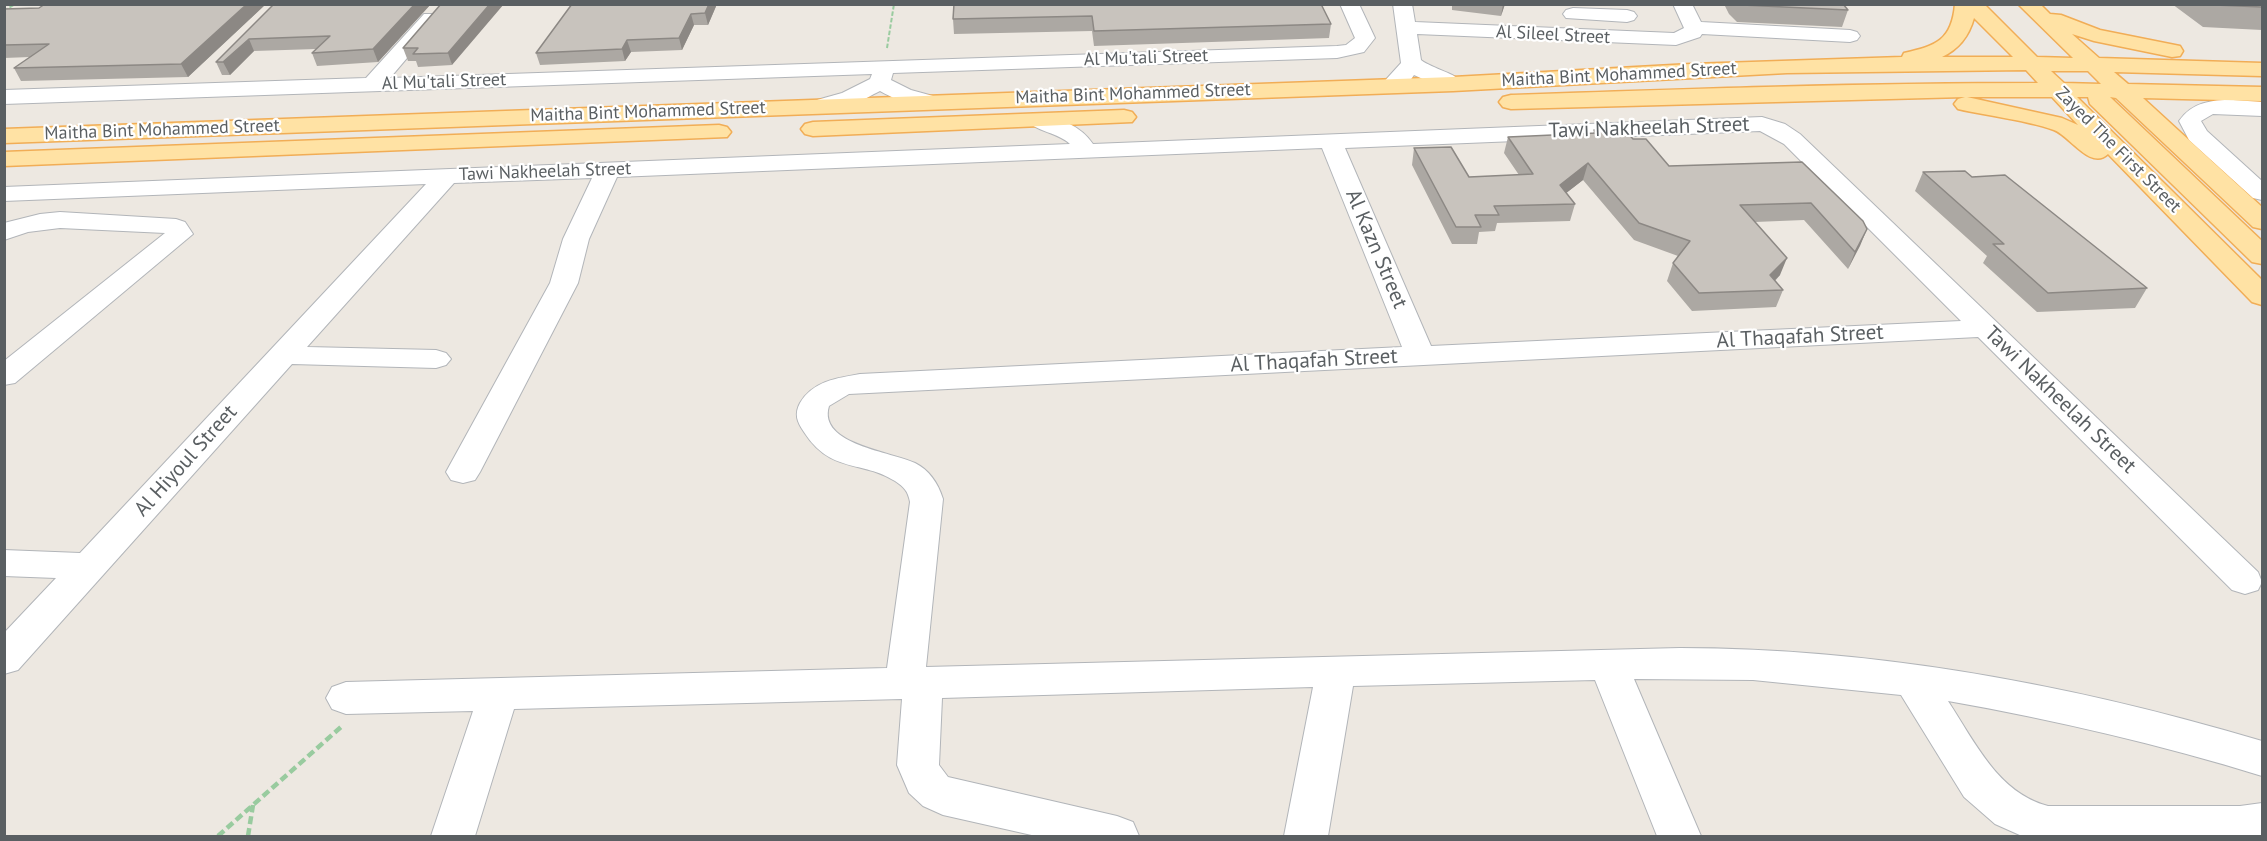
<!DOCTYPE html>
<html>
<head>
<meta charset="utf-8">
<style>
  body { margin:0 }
  #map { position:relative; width:2267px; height:841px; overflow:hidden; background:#ede8e1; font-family:"PT Sans",sans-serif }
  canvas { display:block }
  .frame { position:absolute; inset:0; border:6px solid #5a5f62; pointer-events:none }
</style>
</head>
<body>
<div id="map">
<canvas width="2267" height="841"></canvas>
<div class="frame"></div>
</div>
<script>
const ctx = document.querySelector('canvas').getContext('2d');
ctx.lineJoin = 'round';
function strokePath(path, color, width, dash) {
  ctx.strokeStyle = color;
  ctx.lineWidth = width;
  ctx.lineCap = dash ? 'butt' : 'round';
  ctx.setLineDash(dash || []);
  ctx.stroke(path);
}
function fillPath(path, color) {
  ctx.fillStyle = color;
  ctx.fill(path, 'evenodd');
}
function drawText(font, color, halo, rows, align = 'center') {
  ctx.font = font + ' "PT Sans",sans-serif';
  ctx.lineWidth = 4.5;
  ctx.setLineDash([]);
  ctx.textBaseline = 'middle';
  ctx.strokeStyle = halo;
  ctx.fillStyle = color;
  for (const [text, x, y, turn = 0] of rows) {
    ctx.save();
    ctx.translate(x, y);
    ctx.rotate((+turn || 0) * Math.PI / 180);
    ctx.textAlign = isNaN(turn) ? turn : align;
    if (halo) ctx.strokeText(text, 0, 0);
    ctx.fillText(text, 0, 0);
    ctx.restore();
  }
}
const pathFar1 = new Path2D(`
  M4 11 15 4
  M887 48 894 4`);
const path = new Path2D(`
  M218 836 341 727
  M248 836 253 805`);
const minor = new Path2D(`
  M1340 4H1359L1375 38 1364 52 1337 58 893 73 891 80 911 90 933 96 936 101 933 106C915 110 895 99 880 91 862 100 838 115 817 110L814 105 817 100 842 93 870 79 872 74 4 104V90L366 78 424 14H438L441 18 390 78 1337 46 1346 45 1355 38Z
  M1393 4H1412L1415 22 1674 33 1684 28 1673 4H1692L1701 22 1850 30 1857 32 1860 36 1857 40 1850 42 1702 34 1700 37 1676 45 1417 34 1421 60C1433 69 1456 73 1464 84L1461 89 1453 90 1445 89 1414 75C1407 86 1398 93 1384 90L1381 85 1401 63Z
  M1573 8 1627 10 1634 12 1637 16 1634 20 1627 22 1566 18 1563 14 1566 10Z
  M2233 100 2262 102V116L2213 114 2201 121 2207 131 2262 181V200L2253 198 2189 140 2179 121C2192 102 2211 100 2233 100Z
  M1039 114C1061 120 1079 124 1093 144L1762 117 1785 124 1800 134 2258 572 2262 582 2258 590 2245 594 2232 590 1978 337 849 394 829 406C817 445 893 452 915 463 929 470 938 483 943 499L926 667 1680 648C1877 648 2074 685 2262 741V776C2159 744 2055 720 1948 701 1975 742 1998 793 2048 806H2240L2262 803V836H2022L1995 824 1964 797 1901 695 1753 680 1634 679 1701 836H1657L1595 680 1353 686 1328 836H1284L1313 687 942 698 939 765 948 777 1117 816 1133 822 1139 836H1036L943 815 923 806 909 793 897 765 902 699 514 709 475 836H431L473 711 346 714 332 709 326 698 332 687 346 682 887 668 910 502C908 491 904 487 895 481 862 460 831 474 804 432 797 422 794 414 800 403 813 381 837 378 860 374L1402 347 1322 148 617 177 589 239 578 283 480 472 475 480 463 483 451 480 446 472 550 283 563 239 592 178 454 183 307 347 436 350 446 353 451 359 446 365 436 368 292 364 18 670 4 674V633L56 578 4 576V550L80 553 426 184 4 201V187L1070 144C1059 133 1035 131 1028 121L1031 116ZM1760 131 1784 144 1961 321 1431 346 1345 148Z
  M60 212 176 219 185 222 193 234 15 383 4 385V361L165 233 60 228 28 232 4 240V223L40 214Z`);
const major = new Path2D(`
  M1955 4H1984L2037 57 2073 58 2018 4H2040L2050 14 2061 15 2100 30 2180 46 2183 51 2180 56 2172 57 2094 41 2072 34 2099 58 2262 63V76L2114 72 2128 84 2262 87V101L2143 98 2262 207V229L2253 227 2116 98 2110 97 2262 241V264L2252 262 2090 104 2088 97H2077L2262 280V305L2252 302 2108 154C2091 171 2070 136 2054 130 2026 120 1988 116 1958 109L1954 104 1958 99 1965 97 1511 109 1503 107 1499 102 1503 97 1511 95C1687 89 1862 83 2038 83L2026 70 1787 73 1453 91 4 143V129L1453 77 1691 64 1902 57 1904 53C1936 46 1952 40 1955 4ZM1974 18 2013 57H1942C1959 49 1969 36 1974 18ZM2051 71H2088L2101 84 2064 83ZM1967 97H2052L2078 125 2062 118Z
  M1124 110 1132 112 1136 117 1132 122 813 136 805 134 801 129 805 124 813 122Z
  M719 125 727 127 731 132 727 137 4 166V152Z`);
const wall = new Path2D(`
  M266 4 188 77 21 81 14 68 30 57 4 58V9L39 8Z
  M274 4H431L378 62 317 66 312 53 316 49 254 51 230 75H222L216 62Z
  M441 4 452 65 418 67 416 61H408L403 48Z
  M717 4 708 25H694L682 50 631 52 625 61 540 65 536 53Z
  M954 4 1331 24 1329 38 1094 46 1092 31 954 34 953 19Z
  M1452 4H1505L1501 16 1452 10Z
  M1724 4H1843L1848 10 1842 27 1737 22 1729 14Z
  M2172 4H2262V30L2203 27Z
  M1594 130 1633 139 1669 166 1802 162 1867 229 1848 269 1804 220 1755 222 1780 275 1775 281 1783 290 1776 307 1692 311 1667 281 1673 263 1678 256 1634 240 1583 180 1566 193 1575 204 1570 221 1497 223 1495 231 1479 232 1477 244H1452L1412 165 1414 148 1469 177 1519 175 1504 153 1508 137 1593 134Z
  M1923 172 1972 177 2147 288 2135 308 2037 312 1983 263 1987 256 1915 191Z`);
const shadedWall = new Path2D(`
  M247 4H266L188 77 181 64Z
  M415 4H431L378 62 373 49Z
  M490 4H504L452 65 448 53Z
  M709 4H717L708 25 705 13Z
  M1503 4H1505L1501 16Z
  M691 14 694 25 682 50 679 38Z
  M249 39 254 51 230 75 223 62Z
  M627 40 631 52 625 61 622 49Z
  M1588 163 1583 180 1556 201 1560 185Z
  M1867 229 1860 246 1848 269 1855 252Z
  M1787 258 1780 275 1765 290 1770 275Z`);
const building = new Path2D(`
  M45 4H247L181 64 14 68 49 44 4 45V9L39 8Z
  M274 4H415L373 49 312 53 330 36 249 39 223 62H216Z
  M441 4H490L448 53 413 54 418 48H403Z
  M572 4H709L705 13 691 14 679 38 627 40 622 49 536 53Z
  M954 4H1321L1331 24 1094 31 1092 16 953 19Z
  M1742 4H1843L1848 10 1742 5Z
  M2215 4H2262V7L2215 5Z
  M1624 129 1633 139H1646L1669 166 1802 162 1863 221 1867 229 1855 252 1811 203 1740 205 1787 258 1770 275 1783 290 1699 293 1673 263 1690 241 1639 223 1588 163 1560 185 1575 204 1494 206 1499 215H1475L1481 227H1456L1414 148 1451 147 1469 177 1533 174 1508 137 1597 133 1594 130Z
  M1965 171 1972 177 2005 175 2147 288 2048 293 1993 244H2004L1923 172Z`);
const farStreetnames = [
  ["Al Sileel Street",1553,35,3],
  ["Al Mu'tali Street",1146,58,-2],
  ["Maitha Bint Mohammed Street",1619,75,-3],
  ["Al Mu'tali Street",444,82,-2],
  ["Maitha Bint Mohammed Street",1133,94,-2],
  ["Maitha Bint Mohammed Street",648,112,-2],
  ["Maitha Bint Mohammed Street",162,130,-2],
  ["Zayed The First Street",2118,150,45],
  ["Tawi Nakheelah Street",545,172,-2]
];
const streetNames = [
  ["Tawi Nakheelah Street",1649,128,-2],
  ["Al Kazn Street",1376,249,67],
  ["Al Thaqafah Street",1800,337,-3],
  ["Al Thaqafah Street",1314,361,-3],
  ["Tawi Nakheelah Street",2060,400,44],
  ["Al Hiyoul Street",186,461,-48]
];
strokePath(minor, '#b2b5b9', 2);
strokePath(major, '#f1ad56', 3);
strokePath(pathFar1, '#99cb9f', 2, [4.5, 2]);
strokePath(path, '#99cb9f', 4.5, [8, 4]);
fillPath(minor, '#fff');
fillPath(major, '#ffe2a4');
fillPath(wall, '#aca8a3');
fillPath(shadedWall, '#8c8884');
fillPath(building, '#c8c3bd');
strokePath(building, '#8c8884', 1.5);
drawText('18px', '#5a5f62', '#fff', farStreetnames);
drawText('21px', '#5a5f62', '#fff', streetNames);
</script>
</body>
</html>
